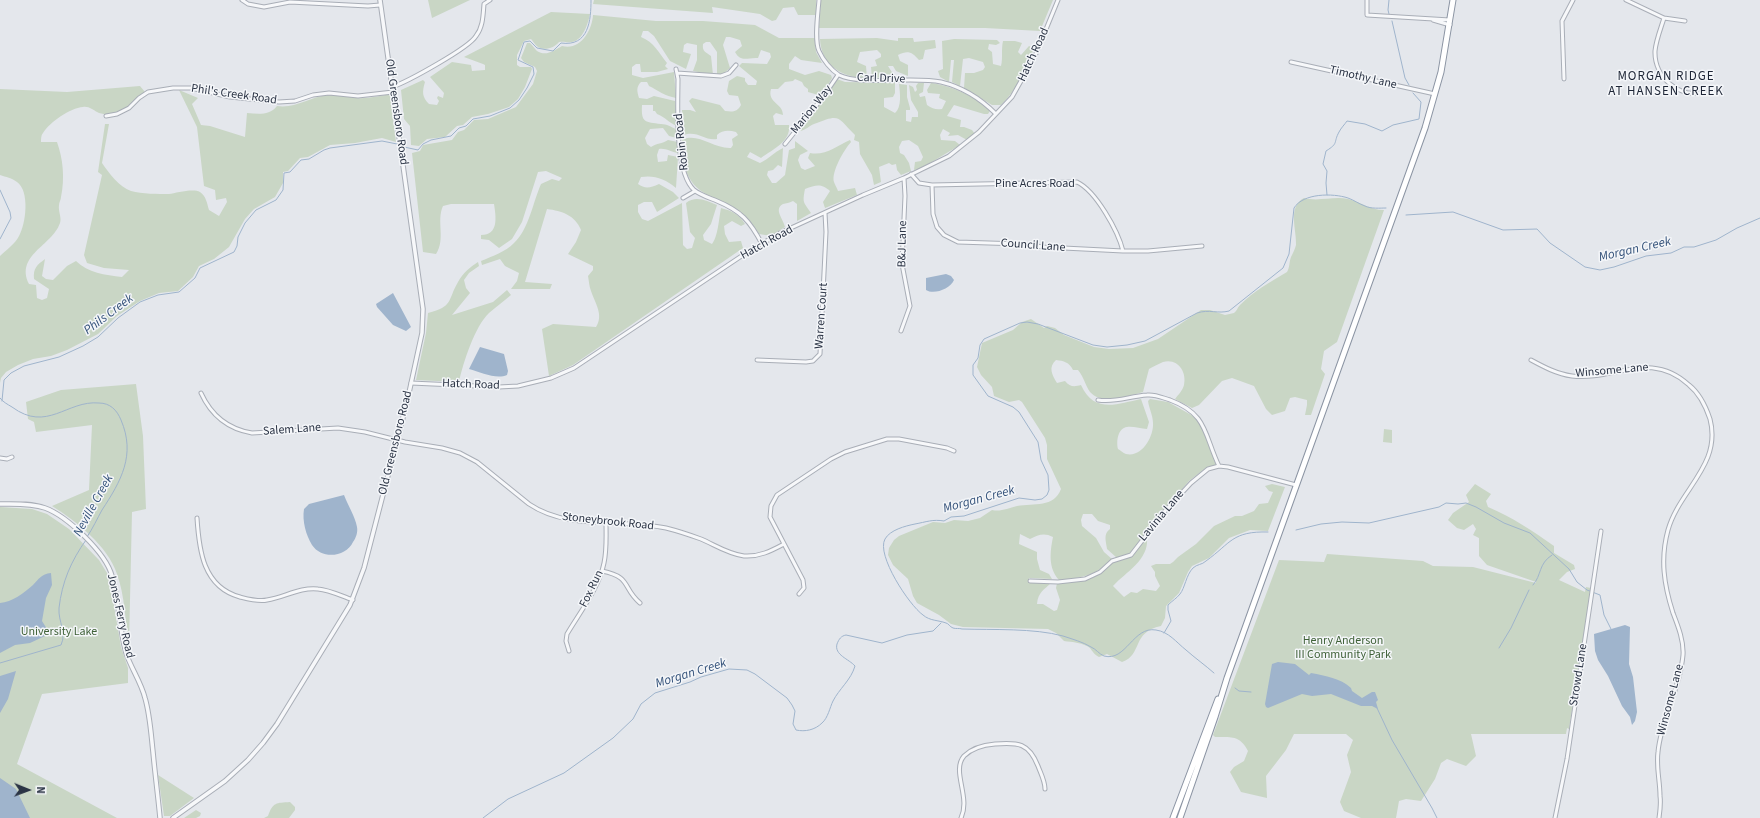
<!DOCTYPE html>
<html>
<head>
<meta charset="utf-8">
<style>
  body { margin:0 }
  #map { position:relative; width:1760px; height:818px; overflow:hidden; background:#e4e7ec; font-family:"Source Sans 3",sans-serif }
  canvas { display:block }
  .north { position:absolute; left:8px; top:770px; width:40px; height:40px; -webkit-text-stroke:3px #f4f6f9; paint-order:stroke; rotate:91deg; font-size:11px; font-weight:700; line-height:16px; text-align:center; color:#2b3445 }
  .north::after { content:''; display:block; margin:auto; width:14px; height:18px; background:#2b3445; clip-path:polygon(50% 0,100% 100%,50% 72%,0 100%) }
</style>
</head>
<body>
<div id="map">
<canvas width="1760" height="818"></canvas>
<div class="north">N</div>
</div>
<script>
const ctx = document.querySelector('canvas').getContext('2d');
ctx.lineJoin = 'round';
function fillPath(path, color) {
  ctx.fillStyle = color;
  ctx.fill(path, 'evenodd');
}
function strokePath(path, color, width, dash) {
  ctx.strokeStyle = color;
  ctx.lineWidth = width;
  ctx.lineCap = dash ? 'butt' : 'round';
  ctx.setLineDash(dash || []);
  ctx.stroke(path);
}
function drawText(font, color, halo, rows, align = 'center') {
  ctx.font = font + ' "Source Sans 3",sans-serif';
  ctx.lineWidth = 3;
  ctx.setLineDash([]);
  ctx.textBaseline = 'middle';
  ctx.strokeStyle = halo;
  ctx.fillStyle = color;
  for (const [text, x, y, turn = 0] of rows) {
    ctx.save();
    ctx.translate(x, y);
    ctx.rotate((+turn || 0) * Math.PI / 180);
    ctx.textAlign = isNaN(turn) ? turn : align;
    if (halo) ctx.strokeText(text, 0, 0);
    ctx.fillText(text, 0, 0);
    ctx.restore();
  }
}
const green = new Path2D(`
  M428 0H470L432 18Z
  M594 0H816V15H798L794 7 783 8 776 20 772 21 760 14 712 7 713 13 593 4Z
  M821 0H1053L1040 31 985 28H819Z
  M551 12 590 14C588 24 583 40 572 42 567 43 564 41 559 42 554 48 545 51 538 47 535 45 533 41 531 39L524 41 517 55V65L520 67H531L532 69 525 87 518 99 509 107 488 114 472 117 463 125 457 126 445 137 427 139 419 146 411 145 410 126 404 119 401 90 423 80 425 82C422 92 422 97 429 104L437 105 439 101 437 98 438 96 443 98 444 93 430 77 452 62 471 65 472 71 485 70V65L483 64 464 57Z
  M593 15 656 21H703L755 25 779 38H815L816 52 822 63 801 60 795 56 789 64V69L805 75 819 71 831 75 832 78 822 96 808 92V89L804 86 802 82 795 79 793 81 785 82 778 89H771C767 103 783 103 783 115L776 113 773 116 775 125H789C791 142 773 149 761 158L750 152 747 157 760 163C769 159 774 152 783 148L782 167 778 165 773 170 768 171 767 175 772 183H776L785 175 789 150 795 148V141L808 151 800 155 798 160 801 168 805 170 815 166 808 158 810 153C825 156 837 146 850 140L851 142C844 150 831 172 834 182 835 185 837 188 838 191L855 188 857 195 825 208 823 202 830 191C821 183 816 185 805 189 802 204 804 202 811 213L797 221V204L793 201C789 203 786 203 783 204 773 209 784 220 785 227L771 236 759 234C751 224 744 213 733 207 719 199 699 195 690 179 683 168 683 152 682 140 698 132 713 149 731 148L733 145 732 139 738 135 736 132C729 130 722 130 717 135V139C704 141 698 130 683 135L682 110H690L696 112 689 101 692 98 720 105 725 111C733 112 737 112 741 105L738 96 729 95 727 91 729 81 737 76 745 78V81L748 85H756L757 81 739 66 742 63 767 64 771 57 770 53 761 50 758 58C748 57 741 63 735 52L742 46 740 40 730 37H726L723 45 730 68 723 74H717V52L710 42H706L703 44C702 52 706 52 711 56L713 75 693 71 697 60V45L687 43 684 45 683 52 691 54 686 69 670 61 654 36 648 31H643L641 37C654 42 659 53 667 63L665 66 668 69 657 72H641L640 64H636L632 67V75L643 78 674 72 676 98C665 96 659 91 649 86L647 82H641C636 87 637 91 639 98L647 99 654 96 675 101 677 126C669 123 665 117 657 114L655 111H653V105H642C641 123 645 122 661 124 667 124 671 127 676 129L677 138 669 136 663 128 650 129 645 138 647 144 651 147C657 143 662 144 668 140L678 142V153C671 152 666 148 659 149L657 155 658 162 667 161 668 155 678 157 676 188C665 179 655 175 641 177L638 184C645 189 650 188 659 184L673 192 679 198 657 212 652 202H644L638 205V212L642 219 648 221 682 203 683 245 687 249 692 248 695 238 690 232 686 203C696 195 707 201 717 205L711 224 703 235 704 240 712 244C718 237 719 218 721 208 732 211 739 214 745 224L741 226 732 221 724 226 725 234 729 242 741 241 743 248 573 365 549 376 542 329 553 324 596 327C604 315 595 303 591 291 589 286 589 281 588 276L593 270V266L568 254 576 242 581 230C575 215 562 211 547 209L525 282 552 284 550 289H511L517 281 519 273 505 266 500 259 482 265 481 261C493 256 505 252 514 243 529 229 533 202 541 184L552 179 559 181 562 178 546 171 538 172 522 222 512 239 499 248 489 240 481 239V235C499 235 496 217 494 204H451L443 206C436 221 446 239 436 254L423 252 412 153 420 151 423 145 452 140 458 132 464 130 474 120 488 119 516 107 533 84 537 71 535 67 524 62 521 58 527 43H530C532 45 535 49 537 51 546 57 555 50 562 46 580 51 592 31 593 15Z
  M877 38 898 41V38H913L914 42 935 40 936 48 925 50 923 59 919 60C912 52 908 50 898 55L900 61 908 65V76L896 71 893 66H888L895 77 872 78 871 67 877 66 875 60 881 57V54L877 50 860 52 857 62 866 66 867 78C842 78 821 65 820 39Z
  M954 39 997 40 1000 43 996 45 989 44 988 49 992 52 993 64 1001 66C1003 58 1001 50 1003 41H1015L1022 43 1018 52 1021 55 1029 46 1034 48C1027 68 1017 90 1001 105H992L964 88 965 73H974L983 70 985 67 983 62 969 58 963 59 960 86 952 82 954 60H951L949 82 940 77 938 71 943 69 942 41Z
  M837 79 845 82 895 83V93L893 97 884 98V107L895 113C902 107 900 93 899 84L907 85V97L910 108V110H906V121L911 122 912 117H918V112L911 100 909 85 913 87 915 92 917 90 916 86 918 83H924L923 92 919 94 920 97 925 96 927 105C933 109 936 110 942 109L946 101 939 98 940 94 928 93 927 90 931 83C949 85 978 97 990 111L988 114H984L954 105 947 116 961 120 960 127H964L972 130 975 134 967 140 958 135 948 136 950 133 943 129 940 135 941 140 955 141 960 145 922 168 914 170 915 162 921 161 923 157 918 146 909 140 902 141 899 147 900 153 904 155 909 163 911 171 901 175 897 170 896 164 892 165 889 163 879 167 881 182 874 185 872 175 860 154 859 142 854 140 855 135C837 117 841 113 814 124 809 126 806 130 800 131L801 126 825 97Z
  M140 86 145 92C133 98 129 110 115 113 110 114 102 115 97 112 93 110 89 106 83 107 70 108 50 122 43 133 41 135 41 139 41 142H57C63 159 65 178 61 197 61 200 59 202 59 205 58 211 62 218 60 223 52 246 15 255 29 284L36 285 37 298 42 300 47 298 49 289 34 279C33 268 37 265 45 259L42 276 46 279 53 280 67 266 76 261C88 273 105 275 122 277L129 270 104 268 87 263 84 255 102 175 98 172 105 124H109L102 163C109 173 119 187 131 191 142 194 158 194 169 194 176 193 193 188 200 192 206 196 207 203 209 210L219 216 227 202 226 198 216 200 215 190 204 186 197 127 179 90 198 98 192 104 201 125 210 126 245 137 247 113C258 114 269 116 277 106 295 109 309 97 328 95 337 94 347 97 356 98 367 99 379 96 390 94L396 142 382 138 355 143 330 145 308 157 300 158 288 171 283 172V183L275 197 254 209 245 219 229 247 214 259 199 266 193 277 178 291 159 293 140 301 117 316 98 334 67 350 51 356 33 359 18 365 6 372 1 378 0 383V256C6 250 15 244 19 236 26 224 30 191 17 182 12 178 6 177 0 175V89L67 92Z
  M1304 198C1318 202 1334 196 1348 199 1361 202 1370 210 1384 210L1337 342 1324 351 1321 369 1325 374 1311 415H1305L1307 405V400L1295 397 1290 398 1285 411 1272 415 1266 409 1254 386 1232 378 1222 381 1199 405 1192 408 1175 399C1178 395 1183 390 1184 385 1187 372 1178 358 1163 362 1158 364 1153 367 1149 369L1143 392C1128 396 1103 406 1090 392 1085 385 1084 377 1078 370H1073C1069 362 1064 361 1056 360 1048 367 1052 375 1057 383L1065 381C1070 387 1074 387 1081 385 1094 414 1117 404 1141 399L1149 422 1147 429C1141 429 1133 426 1127 427 1118 428 1116 441 1118 449 1120 450 1123 453 1126 454 1142 458 1154 436 1153 423 1153 416 1149 408 1148 401L1150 399 1168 402 1195 417 1201 425 1216 465 1207 467 1189 481 1145 533 1130 554 1117 558 1107 549C1106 541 1103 534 1110 529V525L1098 521 1092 514H1083L1081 520 1082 526 1096 538 1104 552 1112 559 1111 561C1094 576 1081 578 1059 580 1048 568 1050 552 1053 537 1044 532 1038 535 1030 539L1020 534 1019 544 1037 552V559L1040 570 1049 574 1052 579 1029 578V581L1052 582C1044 590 1038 592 1037 604H1043L1054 611 1057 610 1060 600 1056 588 1057 583 1075 581 1101 573 1112 563 1132 556 1147 538C1149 560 1126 572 1113 586L1124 597 1131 592 1137 593 1143 589 1156 591 1160 586 1155 576V572L1151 566 1156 564H1170L1173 562 1178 557 1196 544 1214 526 1235 516H1242L1254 511 1259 504 1268 503 1273 492 1269 491 1265 486 1272 484 1285 487 1268 531 1250 530 1229 538 1209 558 1192 566 1188 572 1179 593 1166 606 1165 618 1161 626C1131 632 1143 655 1122 662L1107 654 1099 657C1094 654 1093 652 1090 648 1084 643 1072 642 1064 641L1056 633 1048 629 963 627 951 624 939 615 917 603 913 596 908 579 893 565 888 555 889 548 894 540 899 536 933 522 945 523 954 520 968 521 980 518 992 510C1001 512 1008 508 1017 506 1034 503 1054 508 1061 489L1047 459V445L1045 438 1022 402 1019 400 1009 402 994 396 992 387 981 375 977 367 982 343 1013 330 1022 322 1031 319 1044 328 1047 326 1055 328 1064 335 1094 347 1109 349 1133 348 1158 339 1201 310H1210L1225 315 1234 313C1237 311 1237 308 1240 305 1254 291 1270 282 1287 272 1290 267 1289 262 1291 257 1293 253 1295 249 1296 245 1297 230 1287 207 1304 198Z
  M478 262 479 266 469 273 464 280 466 288 470 293 452 315 493 302 507 290 511 295C504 301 496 307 489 313 475 326 463 363 459 382L416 380 426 333 428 313C454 306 447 301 458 282 463 273 470 267 478 262Z
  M136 384 143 436 146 509 132 512 129 644C125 621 125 596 117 574 108 546 76 521 52 506L89 490 92 425 36 432 34 422 28 419 26 402 61 390Z
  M1384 429 1392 430V443L1383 442Z
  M1475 484 1491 494 1486 501 1488 507C1512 517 1533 531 1554 546V553L1574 565 1575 569 1567 572 1559 580 1585 592 1586 587 1591 588 1569 729 1567 728 1566 734H1471L1476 756 1466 766 1447 759 1441 763 1435 779 1421 801 1406 799 1399 801 1396 818H1361L1344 811 1340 802 1351 772 1347 755 1353 740 1346 734H1294L1286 750 1266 776 1267 798 1241 792 1230 772 1234 767 1244 761 1248 751C1240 735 1231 737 1215 737L1213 735 1279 560 1324 562 1327 554 1423 561 1433 566 1473 567 1536 583V582L1487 565 1479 556V538L1473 535 1476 529 1473 524 1464 530 1457 528 1448 520 1453 513 1469 502 1466 495Z
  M0 507 32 509 47 514 69 529 99 560 107 573 111 588 121 647 128 668V683L42 694 17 764 117 818H0Z
  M158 775 194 798 170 816H164Z
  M290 802 295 807V810L289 818H264L268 816C273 802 276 803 290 802Z
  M196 810 201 813 200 816 196 818H184Z`);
const water = new Path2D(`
  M946 274 951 276 954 280C950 289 934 295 926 290V278Z
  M393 293 411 327 406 331 393 325 377 307 376 304Z
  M480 347 504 354 508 371 507 375C496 380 481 372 469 369Z
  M344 495C348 506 355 516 357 527 358 532 356 538 353 542 346 557 322 560 312 545 306 535 302 521 304 509L309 504Z
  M51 573 52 585 46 598 42 621 47 629 45 636 30 643 15 645 0 653V603C12 602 24 593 33 585 39 579 41 574 51 573Z
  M1625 625 1630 627 1629 664 1633 677 1637 712 1635 721 1632 725 1630 717 1622 706 1608 676 1598 660 1595 651 1594 634Z
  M1278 662 1295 664 1309 675 1311 673C1326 676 1340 678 1351 688L1352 691 1362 698 1372 692H1375L1378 700 1376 702 1378 709 1372 706H1361L1331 694 1312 696 1302 694 1268 708 1266 707 1265 704 1272 664Z
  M16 671 8 699 0 713V676Z
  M0 778 16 789 30 818H0Z`);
const stream = new Path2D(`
  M1389 0 1388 10 1389 14
  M1392 21 1405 78 1409 85
  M404 147 418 150 423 144 431 140 451 136 459 128 466 126 473 119 490 116 510 108 519 100 527 88 534 74 533 67 518 60 524 42 530 41 537 48 553 51 561 43C589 47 591 20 591 0
  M0 190 10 212 11 218 0 239
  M1327 195 1326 183 1327 171 1323 164 1326 151C1339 143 1333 143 1339 132 1341 128 1345 124 1347 121L1365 124 1382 131 1393 125 1419 119 1421 102 1413 93
  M1406 215 1453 212 1503 230 1537 229 1550 243 1585 267 1600 270 1614 267 1646 256 1671 253 1684 247H1694L1716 240 1737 228 1760 218
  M0 398C3 402 7 404 12 407 47 433 67 400 99 403 110 403 117 410 121 420 136 455 121 481 102 510 97 519 93 528 87 537
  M2 401 4 380 11 373 24 366 59 357 83 346 98 337 118 318 140 302 158 295 179 292 195 278 200 268 234 252 237 246 238 237 245 223 256 210 276 200 283 190 284 173 290 172 301 160 309 159 324 150 330 148 382 141 397 144
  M1296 530 1321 524 1342 522 1369 523 1439 507 1446 503 1458 504 1466 503 1476 507 1504 523 1530 533 1569 569 1577 582 1587 590 1600 595 1604 615 1611 629
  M1533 585C1542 575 1538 564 1552 555
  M1164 633 1171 621 1168 610V605C1172 601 1177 598 1180 594 1185 588 1186 575 1193 568 1197 564 1202 565 1206 561 1231 543 1232 531 1268 532
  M1499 648 1511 628 1529 590
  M0 663 61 645C67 632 58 622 59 608 62 582 71 561 86 540
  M1214 673C1205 665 1195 658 1186 650 1176 642 1169 632 1156 630 1133 626 1126 662 1104 656 1099 654 1096 649 1091 647 1083 642 1072 639 1063 636 1034 628 993 630 962 629 959 628 956 629 953 628 950 627 948 623 946 623 938 620 930 621 923 615 909 605 876 555 885 539 890 530 905 526 915 524 926 522 933 519 944 521L951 517 964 516 1019 498 1035 500 1042 499 1047 495 1049 490 1048 475 1041 460 1038 442 1019 412 1013 407 988 396 973 375V365L978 358 980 345 984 339 1020 323 1027 322 1038 324 1093 345 1107 347 1127 345 1145 341 1197 313C1209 309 1218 314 1229 311L1283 268 1289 254 1294 208C1303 193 1333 193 1348 198 1354 200 1359 204 1365 206 1371 209 1380 208 1386 208
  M1235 688 1239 691 1251 692
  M1377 708 1392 740 1432 808 1437 818
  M483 818 508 799 564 773 613 738 633 719 641 704 655 693 690 682 701 677 729 669 747 670 755 674 787 698 792 705 795 711 793 724 796 730C805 732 815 730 822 723 828 718 830 707 833 701 839 689 851 680 855 666 849 659 834 655 837 644 839 639 841 636 846 635L882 643 907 635 933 631 941 623`);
const minor = new Path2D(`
  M242 0 248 4 264 7 290 2 368 6 380 5
  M819 0C818 13 814 40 819 51 823 60 831 70 839 75 861 86 914 76 941 82 962 87 981 99 996 114
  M1367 0V15L1450 20
  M1626 0 1664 18 1685 21
  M1664 18C1661 28 1656 40 1655 51 1654 77 1679 99 1705 92
  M1433 20 1450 25
  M1291 62 1435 94
  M676 69 678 79C678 106 674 171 694 190 700 195 710 198 717 201 741 211 750 221 762 244
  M677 73 721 76 729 73 736 65
  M1564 79 1562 21 1573 0
  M392 87C407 82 469 48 476 36 483 27 483 16 484 4L490 0
  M106 116 117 114 129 108 139 98 148 92 173 88H191L230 97 279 102 295 101 313 95 329 93 358 96 393 92
  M785 144 823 97 838 75
  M911 174 919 183 932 185 1077 182C1096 191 1118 231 1123 251
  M932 185 933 214 937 227 944 235 958 242 1020 244 1044 247 1123 251H1148L1202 246
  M683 198 695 191
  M901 331 910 306 902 264 905 196 904 178
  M757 360 806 362 813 361 820 354 826 232 825 213
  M1531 360C1544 367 1557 374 1572 376 1614 381 1650 349 1689 385 1699 393 1706 407 1710 419 1722 465 1679 490 1668 530 1660 559 1664 585 1673 613 1678 626 1684 641 1683 655 1680 689 1661 719 1658 752 1656 767 1660 781 1660 796 1661 803 1660 811 1659 818
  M411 383 499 387 518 386 551 378 574 368 743 255 780 233 863 195 904 178 949 156 979 132 1012 97 1035 56 1058 0
  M201 393C211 415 228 429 252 433L338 428 365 432 405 442 442 448 460 453 477 462 529 504C569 531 621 518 666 528 678 531 690 535 701 539 715 545 728 554 744 556 759 557 771 551 784 544
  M1098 400C1115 403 1130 396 1147 395 1155 394 1163 398 1170 400 1208 414 1204 435 1219 466
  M0 458 7 459 12 457
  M197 518C199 550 203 587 240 597 248 599 259 602 267 600 285 597 300 587 318 589 330 590 341 596 353 600
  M602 571C632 577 622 588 640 603
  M1030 581 1058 582 1085 579 1100 572 1112 561 1131 555 1165 511 1191 483 1208 469 1219 466 1228 467 1296 485
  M799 594 804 588 803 580 770 517 771 506 777 495 831 459 845 452 887 439H899L947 448 954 451
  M569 651 566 641 567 634C580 612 599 588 604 563 607 549 606 535 606 522
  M961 818C971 797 951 771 964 756 972 748 983 745 995 744 1018 742 1029 743 1038 766 1041 774 1045 781 1045 789
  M1555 818 1567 759 1601 531`);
const tertiary = new Path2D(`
  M0 504C14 504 31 503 45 508 67 516 106 553 112 576 119 601 119 628 126 653 131 668 141 682 145 698 150 715 151 734 153 752 155 774 158 796 160 818
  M173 818 225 781 248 760 263 743 277 724 350 605 364 568 407 402 422 333 423 309 380 0`);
const trunk = new Path2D(`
  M1173 818 1218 699
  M1180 818 1215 717 1227 678 1425 128 1441 72 1453 0`);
const streetNames = [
  ["Hatch Road",1034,55,-65],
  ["Timothy Lane",1363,78,13],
  ["Carl Drive",881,79,2],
  ["Phil's Creek Road",234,95,8],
  ["Marion Way",812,110,-51],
  ["Old Greensboro Road",396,112,82],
  ["Robin Road",682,142,-96],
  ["Pine Acres Road",1035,184],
  ["Hatch Road",767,243,-29],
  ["B&J Lane",903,244,-89],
  ["Council Lane",1033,246,4],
  ["Warren Court",822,316,-86],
  ["Winsome Lane",1612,371,-5],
  ["Hatch Road",471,385,2],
  ["Salem Lane",292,430,-4],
  ["Old Greensboro Road",396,443,-76],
  ["Lavinia Lane",1162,516,-50],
  ["Stoneybrook Road",608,522,6],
  ["Fox Run",592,589,-64],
  ["Jones Ferry Road",120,616,77],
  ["Strowd Lane",1579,675,-81],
  ["Winsome Lane",1671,700,-75]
];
const parkNames = [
  ["University Lake",59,632],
  ["Henry Anderson",1343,641],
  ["III Community Park",1343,655]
];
const neighbourhoodNames = [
  ["MORGAN RIDGE",1666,77],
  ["AT HANSEN CREEK",1666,92]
];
const waterNames = [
  ["Morgan Creek",1635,250,-13],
  ["Phils Creek",109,315,-37],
  ["Morgan Creek",979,500,-15],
  ["Neville Creek",94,506,-61],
  ["Morgan Creek",691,674,-17]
];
fillPath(green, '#c9d6c5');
fillPath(water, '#9fb4cc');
strokePath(stream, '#9fb4cc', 1);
strokePath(minor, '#a9aeb7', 5);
strokePath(tertiary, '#a9aeb7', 5.5);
strokePath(trunk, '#8b94a3', 7);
strokePath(minor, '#f7f8fa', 3);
strokePath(tertiary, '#f7f8fa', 3.5);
strokePath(trunk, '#fff', 5);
drawText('12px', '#2b3445', '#f4f6f9', streetNames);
drawText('12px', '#3f6138', '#f4f6f9', parkNames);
ctx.letterSpacing = '1px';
drawText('13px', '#1d2536', '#f4f6f9', neighbourhoodNames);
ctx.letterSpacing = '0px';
drawText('italic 13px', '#34527a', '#f4f6f9', waterNames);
</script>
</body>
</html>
